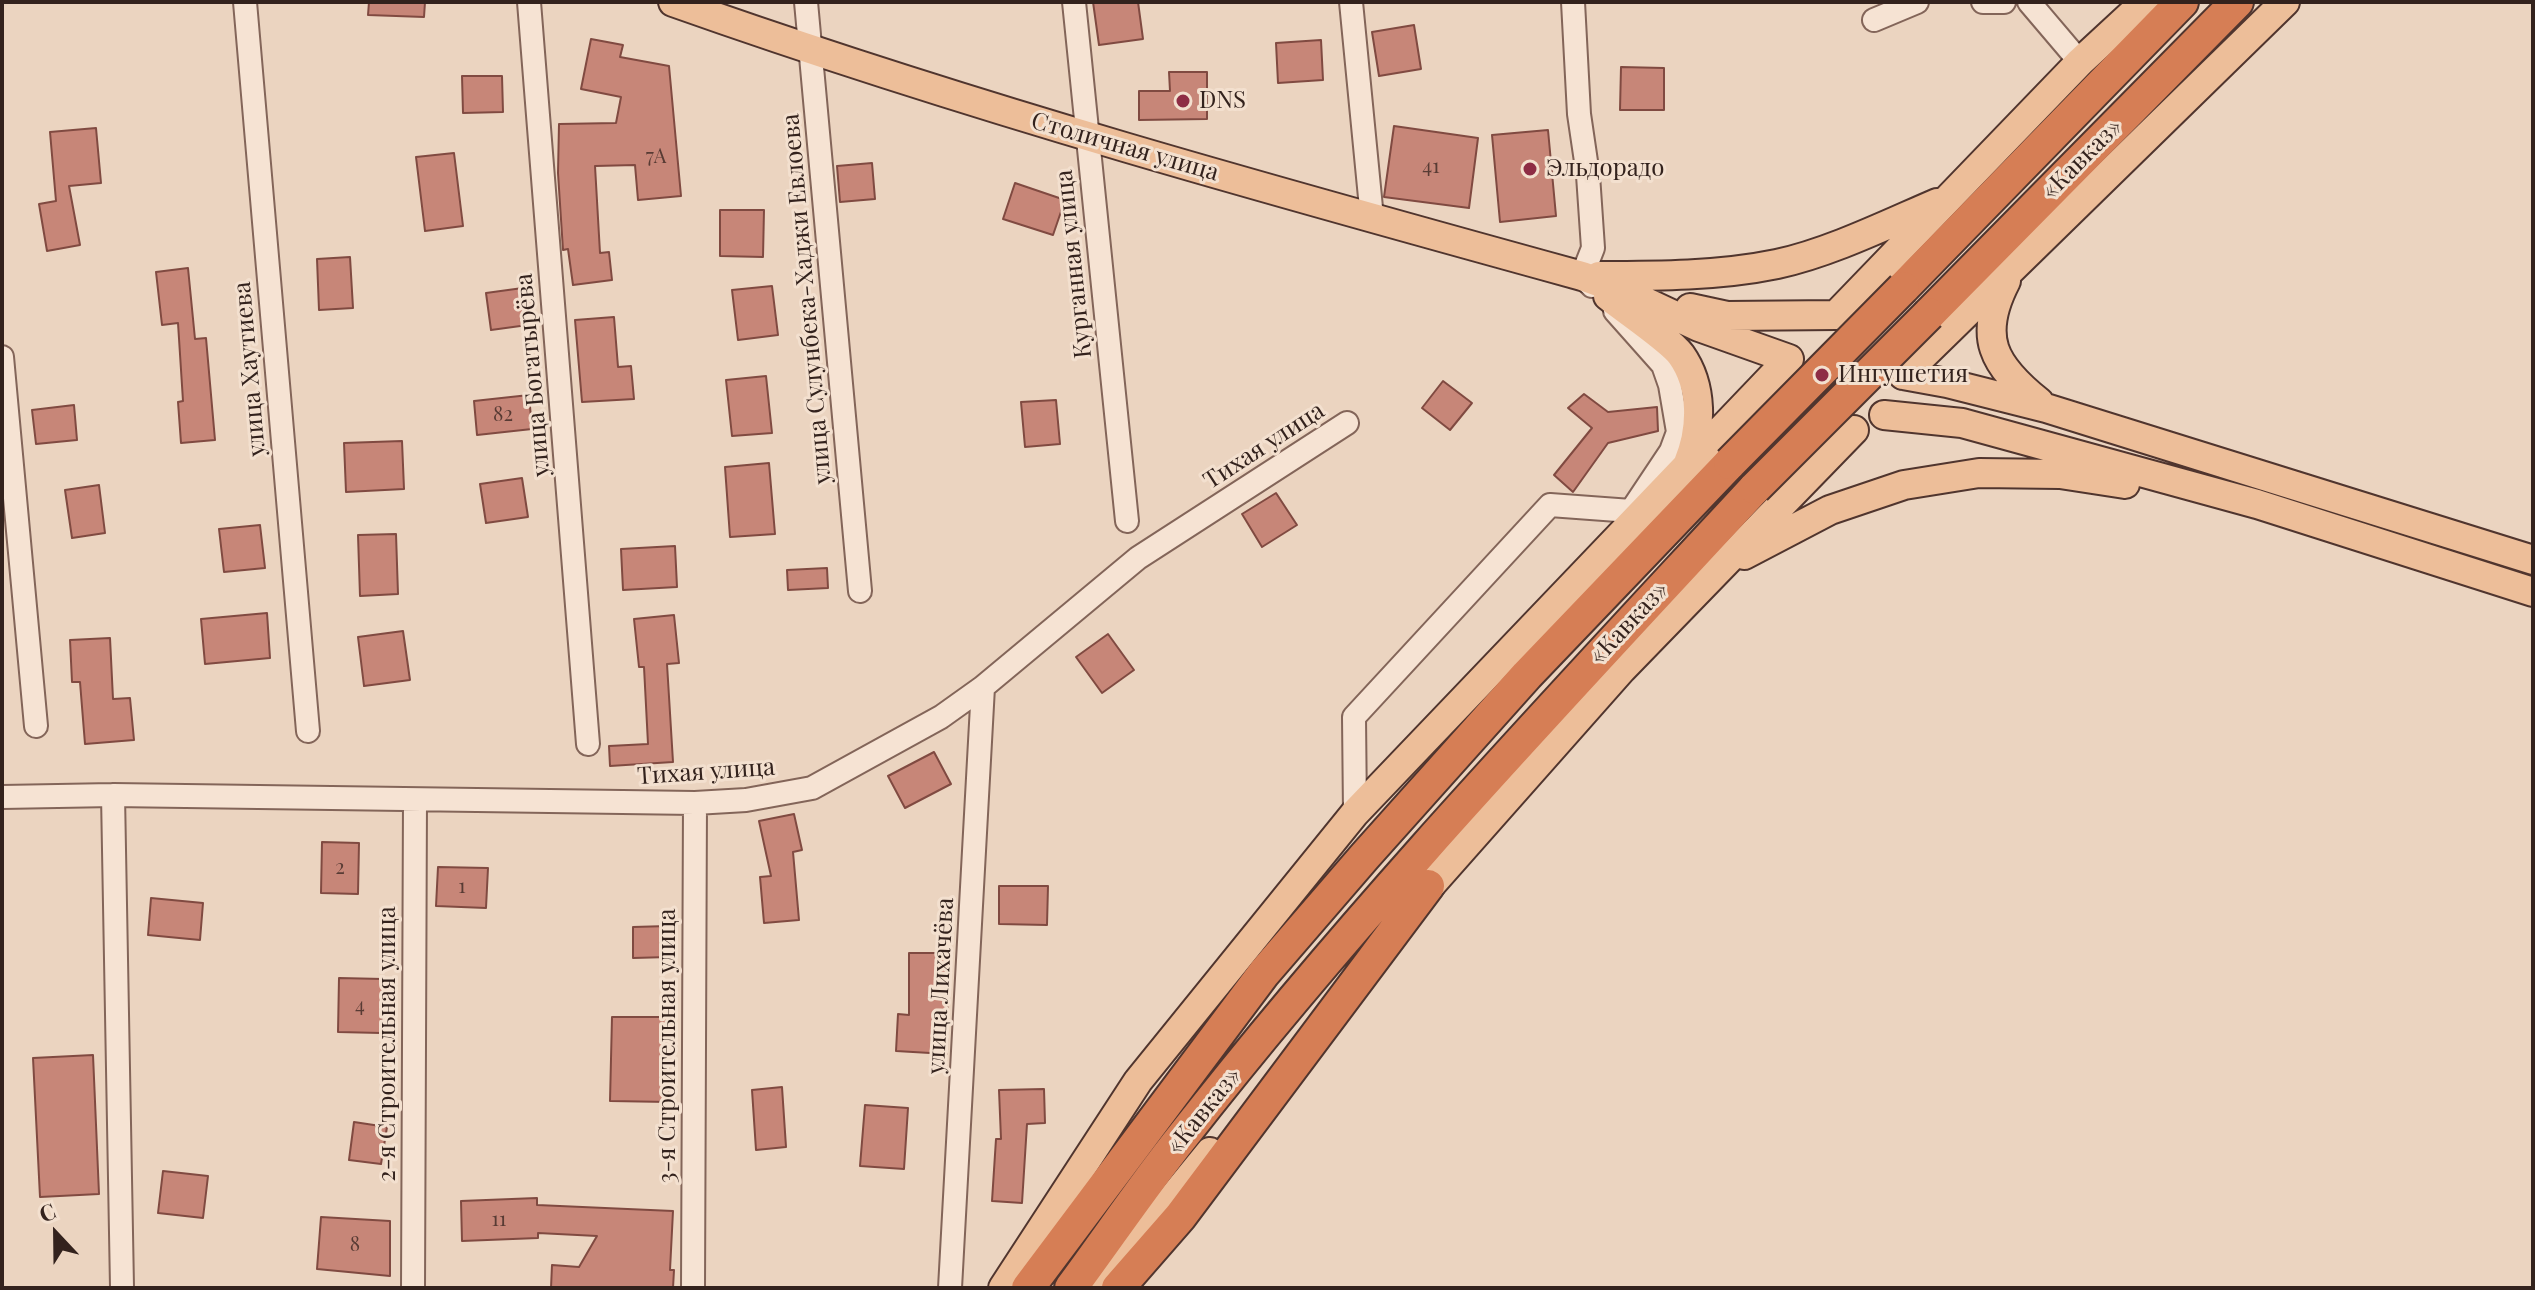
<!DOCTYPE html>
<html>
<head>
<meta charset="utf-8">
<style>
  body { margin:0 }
  #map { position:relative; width:2535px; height:1290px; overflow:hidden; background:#ebd4c0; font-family:"Playfair Display",serif }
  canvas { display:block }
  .frame { position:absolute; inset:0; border:4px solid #33221d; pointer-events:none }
  .north { position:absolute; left:16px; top:1194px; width:80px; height:80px; -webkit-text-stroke:6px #f3e0cf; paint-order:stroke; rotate:338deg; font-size:22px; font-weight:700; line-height:32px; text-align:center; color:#33221d }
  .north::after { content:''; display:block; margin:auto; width:28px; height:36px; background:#33221d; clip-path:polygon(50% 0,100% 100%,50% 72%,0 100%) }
</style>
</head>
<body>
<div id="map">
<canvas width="2535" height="1290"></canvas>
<div class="frame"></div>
<div class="north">С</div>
</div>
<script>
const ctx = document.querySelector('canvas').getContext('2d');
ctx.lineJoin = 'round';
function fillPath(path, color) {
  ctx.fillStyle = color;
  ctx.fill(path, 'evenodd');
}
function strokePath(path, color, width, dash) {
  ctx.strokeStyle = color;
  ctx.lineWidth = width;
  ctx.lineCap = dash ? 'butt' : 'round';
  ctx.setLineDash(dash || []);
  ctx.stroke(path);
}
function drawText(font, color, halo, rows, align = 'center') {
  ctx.font = font + ' "Playfair Display",serif';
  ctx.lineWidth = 6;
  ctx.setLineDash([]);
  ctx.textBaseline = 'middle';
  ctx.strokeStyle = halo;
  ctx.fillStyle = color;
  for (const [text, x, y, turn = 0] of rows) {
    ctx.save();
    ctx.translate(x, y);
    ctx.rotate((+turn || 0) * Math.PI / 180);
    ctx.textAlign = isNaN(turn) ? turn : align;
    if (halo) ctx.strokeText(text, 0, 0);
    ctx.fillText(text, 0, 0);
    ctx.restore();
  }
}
const building = new Path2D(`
  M369 2H425L424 17 368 15Z
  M1093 2H1138L1143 39 1099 45Z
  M1414 25 1421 69 1379 76 1372 32Z
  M591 39 623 45 620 57 669 66 681 196 638 200 635 165 595 166 600 253 609 252 612 280 573 285 568 249 563 250 558 173 559 124 616 123 621 97 581 89Z
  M1321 40 1323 80 1278 83 1276 43Z
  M1621 67 1664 68V110H1620Z
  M1169 72H1207V119L1139 120V91H1170Z
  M462 76H502L503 112 463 113Z
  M1394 126 1478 138 1469 208 1384 197Z
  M96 128 101 183 69 186 80 245 47 251 39 204 56 201 50 132Z
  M1548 130 1556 216 1500 222 1492 135Z
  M454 153 463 226 425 231 416 157Z
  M872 163 875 199 840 202 837 166Z
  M1015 183 1065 200 1053 235 1003 219Z
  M720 210H764L763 257 720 256Z
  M350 257 353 308 319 310 317 259Z
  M188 268 195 339 206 338 215 440 181 443 178 402 183 401 178 323 162 325 156 272Z
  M772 286 778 335 738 340 732 290Z
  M530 287 535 324 491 330 486 293Z
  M614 317 618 367 631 366 634 399 582 402 575 320Z
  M766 376 772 433 732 436 726 380Z
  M1443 381 1472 403 1450 430 1422 408Z
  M1584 394 1608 412 1657 407 1658 431 1608 443 1573 492 1554 475 1592 428 1568 408Z
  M529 395 532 429 477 435 474 401Z
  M1056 400 1060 444 1025 447 1021 402Z
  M74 405 77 440 36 444 32 410Z
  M402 441 404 489 346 492 344 443Z
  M769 463 775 534 730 537 725 467Z
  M522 478 528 517 486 523 480 484Z
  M99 485 105 533 72 538 65 490Z
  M1276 493 1297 525 1262 547 1242 514Z
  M260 525 265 568 224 572 219 529Z
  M396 534 398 594 360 596 358 535Z
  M675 546 677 587 623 590 621 549Z
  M827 568 828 588 788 590 787 570Z
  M267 613 270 658 205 664 201 619Z
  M674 615 679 663 667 664 673 762 610 766 609 746 648 744 644 667H639L634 619Z
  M403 631 410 680 364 686 358 637Z
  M1108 634 1134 670 1102 693 1076 657Z
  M110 638 113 699 130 698 134 740 85 744 80 682H72L70 640Z
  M934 752 951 784 905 808 888 776Z
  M794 814 802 850 793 852 799 920 764 923 760 877 771 876 759 821Z
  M322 842 359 843 358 894 321 893Z
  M438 867 488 868 486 908 436 906Z
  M999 886H1048L1047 925 999 924Z
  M151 898 203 903 200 940 148 935Z
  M668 926 669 957 633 958V927Z
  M909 953H948L947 1054 896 1051 898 1014 909 1015Z
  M339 978 383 979 381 1033 338 1032Z
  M612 1017H667L669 1102 610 1101Z
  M93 1055 99 1194 40 1197 33 1058Z
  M782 1087 786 1147 756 1150 752 1090Z
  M1044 1089 1045 1123 1027 1124 1022 1203 992 1201 996 1139H1001L999 1090Z
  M865 1105 908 1108 904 1169 860 1166Z
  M354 1122 387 1127 381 1164 349 1160Z
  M163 1171 208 1176 203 1218 158 1213Z
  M537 1198V1205L673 1211 670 1270H674L673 1288H551L552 1265 579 1267 597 1236 538 1233V1238L462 1241 461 1201Z
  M321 1217 390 1221V1276L317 1269Z`);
const minor = new Path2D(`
  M245 2 308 731
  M529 2 588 744
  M806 2 860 591
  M1074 2 1127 521
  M1351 2 1372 218
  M1573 2 1579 114 1588 175 1593 248 1582 276 1592 286
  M1983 2H2004
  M2029 2 2080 62
  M1874 20 1917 2
  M1615 311 1663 365 1670 385 1678 432 1671 451 1631 511
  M2 357 36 726
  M113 795 122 1287
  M2 797 113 795 695 803 746 800 812 788 941 717 983 687 1138 558 1347 423
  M1355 813 1354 717 1550 505 1631 511 1643 509
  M413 1288 415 800
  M693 1288 695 803
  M950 1288 983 687`);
const major = new Path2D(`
  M673 2C972 108 1277 192 1582 276L1618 289 1699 327 1789 359 1355 813 1138 1081 1003 1288
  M1599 276C1658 276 1719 276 1777 264 1829 253 1888 224 1937 203
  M2006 281C1977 337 1993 365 2039 402
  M1608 296C1625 310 1670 340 1681 355 1703 386 1702 429 1688 463
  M1690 308 1727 316 1836 315 2080 62 2145 2
  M1903 375 1947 383 2046 408 2533 560
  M1903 375 2285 2
  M1884 415 1962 423 2257 504 2533 592
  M1744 555 1830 510 1904 485 1979 473 2060 474 2125 484
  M1414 904 1622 669 1854 430
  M1099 1288 1210 1152`);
const highway = new Path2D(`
  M1903 288 2182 2
  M1929 314 2237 2
  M1028 1288 1264 973 1365 856 1527 675 1730 463
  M1071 1288C1108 1238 1143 1186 1182 1137 1360 909 1559 700 1755 488
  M1118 1288 1180 1217 1428 886`);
const highwayBridge = new Path2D(`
  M1730 463 1903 288
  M1755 488 1929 314`);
const markers = [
  [1183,101,8,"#8e2d45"],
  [1530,169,8,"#8e2d45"],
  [1822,375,8,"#8e2d45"]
];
const numberNames = [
  ["7А",656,157],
  ["41",1431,167],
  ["82",503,415],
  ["2",340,868],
  ["1",462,887],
  ["4",360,1006],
  ["11",499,1220],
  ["8",355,1245]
];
const poiNames = [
  ["DNS",1199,101],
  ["Эльдорадо",1546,169],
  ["Ингушетия",1838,375]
];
const streetNames = [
  ["Столичная улица",1125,147,16],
  ["«Кавказ»",2082,159,-45],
  ["Курганная улица",1074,264,-96],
  ["улица Сулунбека-Хаджи Евлоева",807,299,-95],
  ["улица Хаутиева",250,369,-95],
  ["улица Богатырёва",533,375,-95],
  ["Тихая улица",1264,446,-33],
  ["«Кавказ»",1629,623,-47],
  ["Тихая улица",706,772,-4],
  ["улица Лихачёва",941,986,-87],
  ["2-я Строительная улица",388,1044,-90],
  ["3-я Строительная улица",668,1046,-90],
  ["«Кавказ»",1204,1111,-51]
];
fillPath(building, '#c78678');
strokePath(building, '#804a41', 2);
strokePath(minor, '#836559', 26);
strokePath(major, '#50352e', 32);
strokePath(highway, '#50352e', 36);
strokePath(minor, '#f6e3d3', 22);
strokePath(major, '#edbe99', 28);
strokePath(highway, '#d67e55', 32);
strokePath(highwayBridge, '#50352e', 36, []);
strokePath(highwayBridge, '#d67e55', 32);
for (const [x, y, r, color] of markers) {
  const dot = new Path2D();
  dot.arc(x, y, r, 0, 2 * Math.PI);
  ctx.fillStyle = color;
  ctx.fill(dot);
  strokePath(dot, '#f3e0cf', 3);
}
drawText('20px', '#583b34', null, numberNames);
drawText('24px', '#33221d', '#f3e0cf', poiNames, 'left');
drawText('24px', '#33221d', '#f3e0cf', streetNames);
</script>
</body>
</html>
